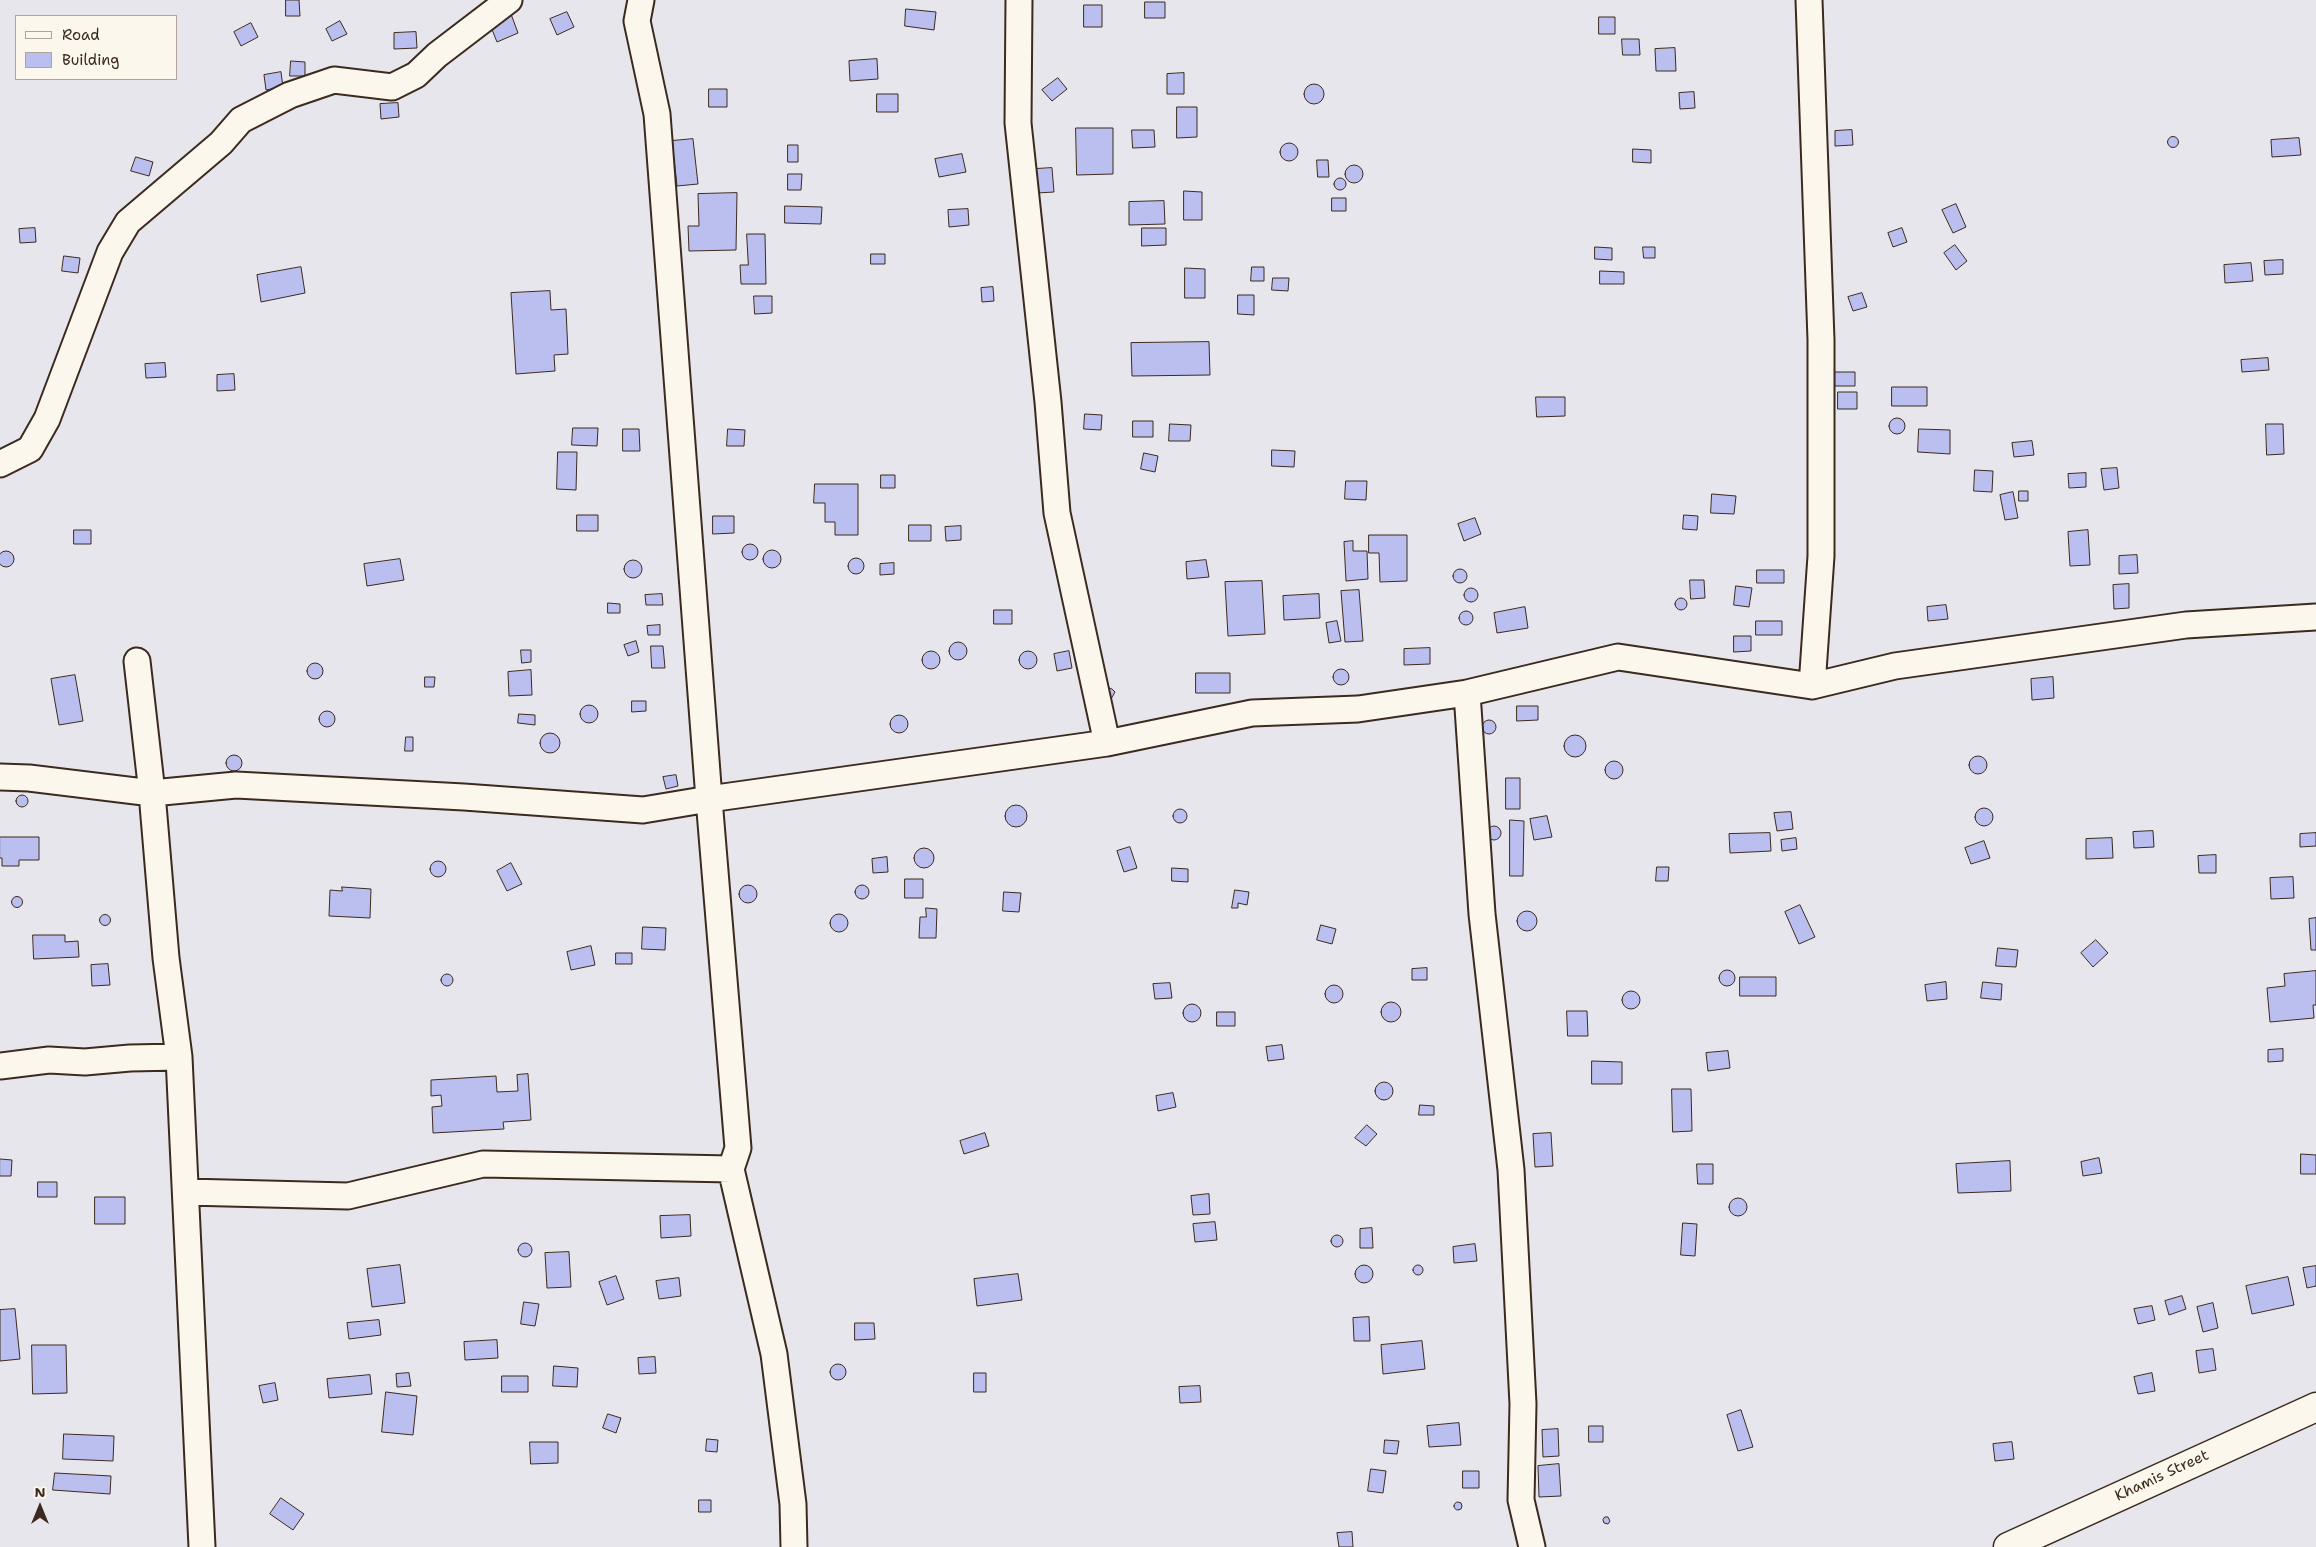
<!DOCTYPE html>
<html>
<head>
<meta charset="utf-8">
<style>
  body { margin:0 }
  #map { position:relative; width:2316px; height:1547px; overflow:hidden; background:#e8e6ed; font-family:"Shantell Sans",sans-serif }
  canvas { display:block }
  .legend { position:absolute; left:15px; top:15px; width:162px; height:65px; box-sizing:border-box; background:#fbf7ec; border:1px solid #aea59a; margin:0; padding:6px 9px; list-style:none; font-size:15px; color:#3b2a1e }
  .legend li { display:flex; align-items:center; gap:10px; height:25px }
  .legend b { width:25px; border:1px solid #aea59a }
  .north { position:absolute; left:15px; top:1482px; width:50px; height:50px; -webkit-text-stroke:4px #fbf7ec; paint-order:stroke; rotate:0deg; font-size:14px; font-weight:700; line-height:20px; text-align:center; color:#3b2a1e }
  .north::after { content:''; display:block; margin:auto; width:18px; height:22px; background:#3b2a1e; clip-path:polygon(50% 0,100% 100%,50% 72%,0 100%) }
</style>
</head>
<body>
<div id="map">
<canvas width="2316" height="1547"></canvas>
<ul class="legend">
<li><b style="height:6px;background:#fbf7ec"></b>Road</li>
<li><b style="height:14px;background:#babff0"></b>Building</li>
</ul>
<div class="north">N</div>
</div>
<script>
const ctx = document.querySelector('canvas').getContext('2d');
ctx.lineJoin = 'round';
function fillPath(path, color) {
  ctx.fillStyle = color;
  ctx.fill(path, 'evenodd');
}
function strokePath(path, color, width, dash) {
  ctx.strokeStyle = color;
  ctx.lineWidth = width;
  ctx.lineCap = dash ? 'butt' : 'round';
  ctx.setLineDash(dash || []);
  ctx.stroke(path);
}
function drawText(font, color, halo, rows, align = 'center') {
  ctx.font = font + ' "Shantell Sans",sans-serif';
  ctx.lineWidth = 4;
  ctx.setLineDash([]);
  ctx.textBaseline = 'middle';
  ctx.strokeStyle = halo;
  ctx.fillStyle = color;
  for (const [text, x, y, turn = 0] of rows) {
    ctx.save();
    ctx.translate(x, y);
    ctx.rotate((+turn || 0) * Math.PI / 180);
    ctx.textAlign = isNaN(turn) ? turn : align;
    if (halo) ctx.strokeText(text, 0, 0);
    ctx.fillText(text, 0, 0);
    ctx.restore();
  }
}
const building = new Path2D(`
  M286 0H299L300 16H286Z
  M1145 2H1165V18H1145Z
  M1084 5H1102V27H1084Z
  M906 9 936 12 934 30 905 26Z
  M567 12 574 27 557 35 550 19Z
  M511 14 518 33 497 42 489 22Z
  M1599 17H1615V34H1599Z
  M340 21 347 34 332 41 326 29Z
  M251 23 258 37 241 46 234 32Z
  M416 32 417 48 394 49V33Z
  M1622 39H1639L1640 55H1623Z
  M1675 48 1676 71H1656L1655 49Z
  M877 59 878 79 850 81 849 61Z
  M291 61 305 62V76H290Z
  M281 72 283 87 266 90 264 75Z
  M1184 73V94H1167V74Z
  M1058 78 1067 89 1052 101 1042 90Z
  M1304 94a10 10 0 1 1 20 0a10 10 0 1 1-20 0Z
  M709 89H727V107H709Z
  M1694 92 1695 108 1680 109 1679 93Z
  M877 94H898V112H877Z
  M398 103 399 117 381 119 380 104Z
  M1177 107H1197V137L1177 138Z
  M1076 128H1113V174L1077 175Z
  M1132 130H1154L1155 147 1133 148Z
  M1852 130 1853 145 1835 146V131Z
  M2167.5 142a5.5 5.5 0 1 1 11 0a5.5 5.5 0 1 1-11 0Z
  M2299 138 2301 155 2272 157 2271 140Z
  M693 139 698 184 677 186 672 141Z
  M1280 152a9 9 0 1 1 18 0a9 9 0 1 1-18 0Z
  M788 145H798V162H788Z
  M1633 149 1651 150V163L1633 162Z
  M962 154 966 172 939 177 935 159Z
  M136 157 153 162 149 176 131 171Z
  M1317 160H1328L1329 177H1318Z
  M1345 174a9 9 0 1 1 18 0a9 9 0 1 1-18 0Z
  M1052 168 1054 192 1037 193 1035 169Z
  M788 174H802L801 190H788Z
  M1334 184a6 6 0 1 1 12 0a6 6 0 1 1-12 0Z
  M1184 191 1202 192V220H1184Z
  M737 193 736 250 689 251 688 226H699L698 194Z
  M1332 198H1346V211H1332Z
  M1164 201 1165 224 1129 225V202Z
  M1956 204 1966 227 1953 233 1942 210Z
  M785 206 822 207 821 224 785 223Z
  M968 209 969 225 949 227 948 210Z
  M35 228 36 242 20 243 19 229Z
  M1142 228H1166V245L1142 246Z
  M1902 228 1907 242 1893 247 1888 233Z
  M747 234H765L766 284H741L740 265H748Z
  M1955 245 1967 261 1956 270 1944 253Z
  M1595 247 1612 248V260L1595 259Z
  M1643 247H1655V258H1644Z
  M871 254H885V264H871Z
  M64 256 80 258 78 273 62 271Z
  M2283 260V274L2265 275 2264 261Z
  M2251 263 2253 281 2225 283 2224 265Z
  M301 267 305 293 261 302 257 275Z
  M1252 267H1264V281H1251Z
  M1185 268 1205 269V298H1185Z
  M1600 271 1624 272V284H1600Z
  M1273 278H1289L1288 291 1272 290Z
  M993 287 994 301 982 302 981 288Z
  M550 291 551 310 566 309 568 354 554 355 555 371 516 374 511 293Z
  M1862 293 1867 307 1853 311 1848 297Z
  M1238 295H1254V315L1238 314Z
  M754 296H772V313L755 314Z
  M1209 342 1210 375 1132 376 1131 343Z
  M2268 358 2269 370 2242 372 2241 360Z
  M165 363 166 377 146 378 145 364Z
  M1835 372H1855V386H1835Z
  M234 374 235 390 217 391V375Z
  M1892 387H1927V406H1892Z
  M1838 392H1857V409H1838Z
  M1536 397H1565V416L1537 417Z
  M1085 414 1102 415 1101 430 1084 429Z
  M1889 426a8 8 0 1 1 16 0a8 8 0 1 1-16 0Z
  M1133 421H1153V437H1133Z
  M1170 424 1191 425 1190 441H1169Z
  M2266 424H2283L2284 454 2267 455Z
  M573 428H598L597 446 572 445Z
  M623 429H639L640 451H623Z
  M728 429 745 430 744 446H727Z
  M1919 429 1950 430V454L1918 452Z
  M2032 441 2034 455 2014 457 2012 443Z
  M1272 450 1295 451 1294 467 1272 466Z
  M558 452H577L576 490 557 489Z
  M1144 453 1158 456 1155 472 1141 469Z
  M2117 468 2119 488 2104 490 2101 469Z
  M1975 470 1993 471 1992 492 1974 491Z
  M2086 473V487L2069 488 2068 474Z
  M881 475H895V488H881Z
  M1346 481H1367L1366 500 1345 499Z
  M815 484H858V535H835V522H825V503H814Z
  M2019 491H2028V501H2019Z
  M2013 492 2018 518 2005 520 2000 495Z
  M1712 494 1736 496 1734 514 1711 513Z
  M577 515H598V531H577Z
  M1684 515 1698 516 1697 530 1683 529Z
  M713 516H734V533L713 534Z
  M1475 518 1481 534 1464 541 1458 524Z
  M909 525H931V541H909Z
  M961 526V540L946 541 945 527Z
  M74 530H91V544H74Z
  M2088 530 2090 565 2070 566 2068 532Z
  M1369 535H1407V581L1380 582 1379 553H1369Z
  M1353 541V551H1367L1368 579 1346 581 1344 542Z
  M742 552a8 8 0 1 1 16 0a8 8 0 1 1-16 0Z
  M763 559a9 9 0 1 1 18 0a9 9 0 1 1-18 0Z
  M-2 559a8 8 0 1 1 16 0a8 8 0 1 1-16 0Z
  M2137 555 2138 573 2119 574V556Z
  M848 566a8 8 0 1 1 16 0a8 8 0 1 1-16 0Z
  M400 559 404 580 367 586 364 564Z
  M1206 560 1209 577 1187 579 1186 562Z
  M624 569a9 9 0 1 1 18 0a9 9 0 1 1-18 0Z
  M894 563V574L880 575V564Z
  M1453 576a7 7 0 1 1 14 0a7 7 0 1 1-14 0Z
  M1757 570H1784V583H1757Z
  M1690 580H1704L1705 598 1691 599Z
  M1262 581 1265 634 1228 636 1225 582Z
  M2129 584V608L2114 609 2113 585Z
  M1736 586 1752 588 1749 607 1734 605Z
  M1464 595a7 7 0 1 1 14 0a7 7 0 1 1-14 0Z
  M1359 590 1363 641 1345 642 1341 591Z
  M662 594 663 605H646L645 595Z
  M1319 594 1320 618 1284 620 1283 596Z
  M1675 604a6 6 0 1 1 12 0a6 6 0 1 1-12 0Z
  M608 603 620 604V613H608Z
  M1946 605 1948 619 1928 621 1927 607Z
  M1525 607 1528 628 1497 633 1494 613Z
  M994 610H1012V624H994Z
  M1459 618a7 7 0 1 1 14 0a7 7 0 1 1-14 0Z
  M1337 621 1341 641 1329 643 1326 623Z
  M1756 621H1782V635H1756Z
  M660 625V635H648L647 626Z
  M1734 636H1751V651L1734 652Z
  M636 641 639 652 628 656 624 645Z
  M949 651a9 9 0 1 1 18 0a9 9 0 1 1-18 0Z
  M651 646H663L665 668H652Z
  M1430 648V664L1404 665V649Z
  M521 650H531V662L522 663Z
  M1019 660a9 9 0 1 1 18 0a9 9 0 1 1-18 0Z
  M922 660a9 9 0 1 1 18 0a9 9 0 1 1-18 0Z
  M1069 651 1072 668 1057 671 1054 654Z
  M307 671a8 8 0 1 1 16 0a8 8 0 1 1-16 0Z
  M1333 677a8 8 0 1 1 16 0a8 8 0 1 1-16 0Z
  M531 670 532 695 509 696 508 672Z
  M1196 673H1230V693H1196Z
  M75 675 83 721 59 725 51 679Z
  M425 677H435L434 687H425Z
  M2053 677 2054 698 2032 700 2031 679Z
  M1107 687 1112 689 1115 692 1111 699 1107 700Z
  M632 701H646V711L632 712Z
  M580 714a9 9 0 1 1 18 0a9 9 0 1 1-18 0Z
  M1517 706H1538V720L1517 721Z
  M319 719a8 8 0 1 1 16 0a8 8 0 1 1-16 0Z
  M519 714 535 715V725L518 723Z
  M890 724a9 9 0 1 1 18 0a9 9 0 1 1-18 0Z
  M1482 727a7 7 0 1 1 14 0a7 7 0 1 1-14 0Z
  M540 743a10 10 0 1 1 20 0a10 10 0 1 1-20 0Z
  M1564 746a11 11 0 1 1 22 0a11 11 0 1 1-22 0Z
  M406 737H413V751H405Z
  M226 763a8 8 0 1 1 16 0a8 8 0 1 1-16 0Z
  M1969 765a9 9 0 1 1 18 0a9 9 0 1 1-18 0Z
  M1605 770a9 9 0 1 1 18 0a9 9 0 1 1-18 0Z
  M676 775 678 786 666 789 663 777Z
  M1506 778H1520V809H1506Z
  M16 801a6 6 0 1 1 12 0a6 6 0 1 1-12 0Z
  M1005 816a11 11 0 1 1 22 0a11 11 0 1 1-22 0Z
  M1975 817a9 9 0 1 1 18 0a9 9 0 1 1-18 0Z
  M1173 816a7 7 0 1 1 14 0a7 7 0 1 1-14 0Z
  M1791 812 1793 829 1777 831 1774 813Z
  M1547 816 1552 837 1534 840 1530 819Z
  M1510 820 1524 821 1523 876H1510Z
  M1487 833a7 7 0 1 1 14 0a7 7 0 1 1-14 0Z
  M2153 831 2154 847 2134 848 2133 832Z
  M1770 833 1771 851 1730 853 1729 834Z
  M2316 833V846L2300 847V834Z
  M0 837H39V860H19V866H2V858H0Z
  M1796 838 1797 849 1782 851 1781 840Z
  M2112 838 2113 858 2086 859V839Z
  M1984 841 1990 858 1971 864 1965 848Z
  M1130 847 1137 868 1124 872 1117 851Z
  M914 858a10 10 0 1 1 20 0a10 10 0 1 1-20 0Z
  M2216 855V873H2199L2198 856Z
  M887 857 888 872 873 873 872 859Z
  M430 869a8 8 0 1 1 16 0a8 8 0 1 1-16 0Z
  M511 863 522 884 507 891 497 871Z
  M1657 867H1669L1668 881H1656Z
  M1172 868 1188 869V882L1172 881Z
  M2293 877 2294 898 2271 899 2270 878Z
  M905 879H923V898H905Z
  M739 894a9 9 0 1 1 18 0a9 9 0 1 1-18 0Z
  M855 892a7 7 0 1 1 14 0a7 7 0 1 1-14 0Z
  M342 887 371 889 370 918 329 916 330 890 342 891Z
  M1235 890 1249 892 1247 905 1238 903V908H1232Z
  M1004 892 1021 893 1019 912 1003 911Z
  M11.5 902a5.5 5.5 0 1 1 11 0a5.5 5.5 0 1 1-11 0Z
  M1800 905 1815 937 1799 944 1785 912Z
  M926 908 937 909 936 938H919L920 917H926Z
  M1517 921a10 10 0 1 1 20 0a10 10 0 1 1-20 0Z
  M830 923a9 9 0 1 1 18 0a9 9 0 1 1-18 0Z
  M99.5 920a5.5 5.5 0 1 1 11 0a5.5 5.5 0 1 1-11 0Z
  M2316 918V950H2311L2309 919Z
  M1321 925 1336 929 1332 944 1317 940Z
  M643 927 666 928 665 950 642 949Z
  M33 935H65V942L78 941 79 957 34 959Z
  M2096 940 2108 953 2093 967 2081 953Z
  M591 946 595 965 571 970 567 952Z
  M1998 948 2018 950 2016 967 1996 966Z
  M616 953H632V964H616Z
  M108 964 110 985 92 986 91 965Z
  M1427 968V980H1412V969Z
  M1719 978a8 8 0 1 1 16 0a8 8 0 1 1-16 0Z
  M2316 971V1005H2313L2314 1018 2270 1022 2267 988 2285 986 2284 974Z
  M441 980a6 6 0 1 1 12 0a6 6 0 1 1-12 0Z
  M1740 977H1776V996H1740Z
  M1946 982 1947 999 1927 1001 1925 985Z
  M1983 982 2002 984 2001 1000 1981 998Z
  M1170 983 1172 998 1155 999 1153 984Z
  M1325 994a9 9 0 1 1 18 0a9 9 0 1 1-18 0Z
  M1622 1000a9 9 0 1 1 18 0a9 9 0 1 1-18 0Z
  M1381 1012a10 10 0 1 1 20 0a10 10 0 1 1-20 0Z
  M1183 1013a9 9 0 1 1 18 0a9 9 0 1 1-18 0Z
  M1567 1011H1587L1588 1036H1568Z
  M1217 1012H1235V1026H1217Z
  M1282 1045 1284 1059 1268 1061 1266 1047Z
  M2283 1049V1061L2268 1062V1050Z
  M1728 1051 1730 1068 1708 1071 1706 1053Z
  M1592 1061 1622 1062V1084H1592Z
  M528 1074 531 1120 503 1122 504 1129 433 1133 432 1107 442 1106 441 1095 431 1096V1080L496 1076 497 1092 518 1091 517 1075Z
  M1375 1091a9 9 0 1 1 18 0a9 9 0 1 1-18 0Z
  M1672 1089H1691L1692 1131 1673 1132Z
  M1173 1093 1176 1107 1158 1111 1156 1096Z
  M1420 1105 1434 1106V1115H1419Z
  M1367 1125 1377 1134 1366 1146 1355 1138Z
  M985 1133 989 1146 964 1154 960 1141Z
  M1551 1133 1553 1166 1535 1167 1533 1134Z
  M2301 1154 2316 1155V1174H2301Z
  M2099 1158 2102 1173 2083 1176 2081 1162Z
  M0 1159 12 1160 11 1176H0Z
  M2010 1161 2011 1191 1958 1193 1956 1164Z
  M1697 1164H1713V1184H1698Z
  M38 1182H57V1197H38Z
  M1209 1194 1210 1214 1193 1215 1191 1196Z
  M95 1197H125V1224H95Z
  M1729 1207a9 9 0 1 1 18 0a9 9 0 1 1-18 0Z
  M690 1215 691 1236 661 1238 660 1216Z
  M1215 1222 1217 1240 1195 1242 1193 1224Z
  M1683 1223 1697 1224 1695 1256 1681 1255Z
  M1372 1228 1373 1248H1360V1229Z
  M1331 1241a6 6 0 1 1 12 0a6 6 0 1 1-12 0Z
  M518 1250a7 7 0 1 1 14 0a7 7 0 1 1-14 0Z
  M1475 1244 1477 1261 1454 1263 1453 1247Z
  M569 1252 571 1287 547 1288 545 1253Z
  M1355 1274a9 9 0 1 1 18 0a9 9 0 1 1-18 0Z
  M400 1265 405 1303 372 1307 367 1269Z
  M1413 1270a5 5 0 1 1 10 0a5 5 0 1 1-10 0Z
  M2316 1266V1286L2307 1288 2303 1268Z
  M1018 1274 1022 1300 977 1306 974 1279Z
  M616 1276 624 1299 607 1305 599 1282Z
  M2288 1277 2294 1305 2252 1314 2246 1286Z
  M679 1278 681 1296 659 1299 656 1281Z
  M2182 1296 2186 1309 2169 1315 2165 1301Z
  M524 1302 539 1304 535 1326 521 1324Z
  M2213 1303 2218 1328 2203 1332 2197 1307Z
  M2152 1306 2155 1320 2138 1324 2134 1309Z
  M15 1309 20 1359 0 1361V1310Z
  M1369 1317 1370 1341H1354L1353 1318Z
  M379 1320 381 1335 349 1339 347 1323Z
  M855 1323H874L875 1339 855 1340Z
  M497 1340 498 1358 465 1360 464 1342Z
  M1422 1341 1425 1369 1383 1374 1381 1345Z
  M32 1345H66L67 1393 33 1394Z
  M2213 1349 2216 1370 2199 1373 2196 1351Z
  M655 1357 656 1373 639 1374 638 1358Z
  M830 1372a8 8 0 1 1 16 0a8 8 0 1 1-16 0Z
  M554 1366 578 1368 577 1387 553 1386Z
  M409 1373 411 1386 397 1387 396 1374Z
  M974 1373H986V1392H974Z
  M2152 1373 2155 1391 2138 1394 2134 1377Z
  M370 1375 372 1394 329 1398 327 1379Z
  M502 1376H528V1392H502Z
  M275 1383 278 1400 263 1403 259 1386Z
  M1200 1386 1201 1402 1180 1403 1179 1387Z
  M386 1392 417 1396 413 1435 382 1432Z
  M1741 1410 1753 1447 1738 1451 1727 1415Z
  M608 1414 621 1418 616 1433 603 1428Z
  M1459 1423 1461 1445 1429 1447 1427 1426Z
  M1589 1426H1603V1442H1589Z
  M1558 1429 1559 1456 1543 1457 1542 1430Z
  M64 1434 114 1436 113 1461 63 1459Z
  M707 1439 718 1440 717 1452 706 1451Z
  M1385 1440 1399 1441 1397 1454 1384 1453Z
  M530 1442H558V1463L531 1464Z
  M2012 1442 2014 1459 1995 1461 1993 1444Z
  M1559 1464 1561 1496 1539 1497 1538 1466Z
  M1371 1469 1386 1471 1383 1493 1368 1491Z
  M1463 1471H1479V1488H1463Z
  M55 1473 111 1476 110 1494 53 1490Z
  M281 1498 304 1514 293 1530 270 1514Z
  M699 1500H711V1512H699Z
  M1454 1506a4 4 0 1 1 8 0a4 4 0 1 1-8 0Z
  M1605 1517H1608L1610 1521 1608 1524 1604 1523 1603 1520Z
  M1352 1532 1353 1547H1339L1337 1533Z`);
const street = new Path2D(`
  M641 0 637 21 657 114 709 799 738 1148 731 1169 774 1354 793 1504 794 1547
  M1019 0 1018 123 1048 402 1057 513 1107 743
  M1809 0 1821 340V556L1812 686
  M0 464 30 449 47 419 110 252 128 222 221 143 241 120 290 95 334 80 392 87 416 75 437 55 509 0
  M137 661 152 793 166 958 179 1057 202 1547
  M1467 693 1482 914 1511 1170 1523 1404 1521 1500 1532 1547
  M0 777 29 778 152 793 236 785 464 797 643 810 709 799 1107 743 1252 713 1358 709 1467 693 1618 657 1812 686 1895 666 2186 625 2316 617
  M0 1066 49 1060 85 1062 130 1058 179 1057
  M186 1192 348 1196 483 1164 731 1169`);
const secondary = new Path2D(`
  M2008 1547 2316 1407`);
const streetNames = [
  ["Khamis Street",2162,1476,-25]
];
fillPath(building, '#babff0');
strokePath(building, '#3b2a1e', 1);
strokePath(street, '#3b2a1e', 29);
strokePath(secondary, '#3b2a1e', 31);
strokePath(street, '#fbf7ec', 25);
strokePath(secondary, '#fbf7ec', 28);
drawText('15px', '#3b2a1e', '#fbf7ec', streetNames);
</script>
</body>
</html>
